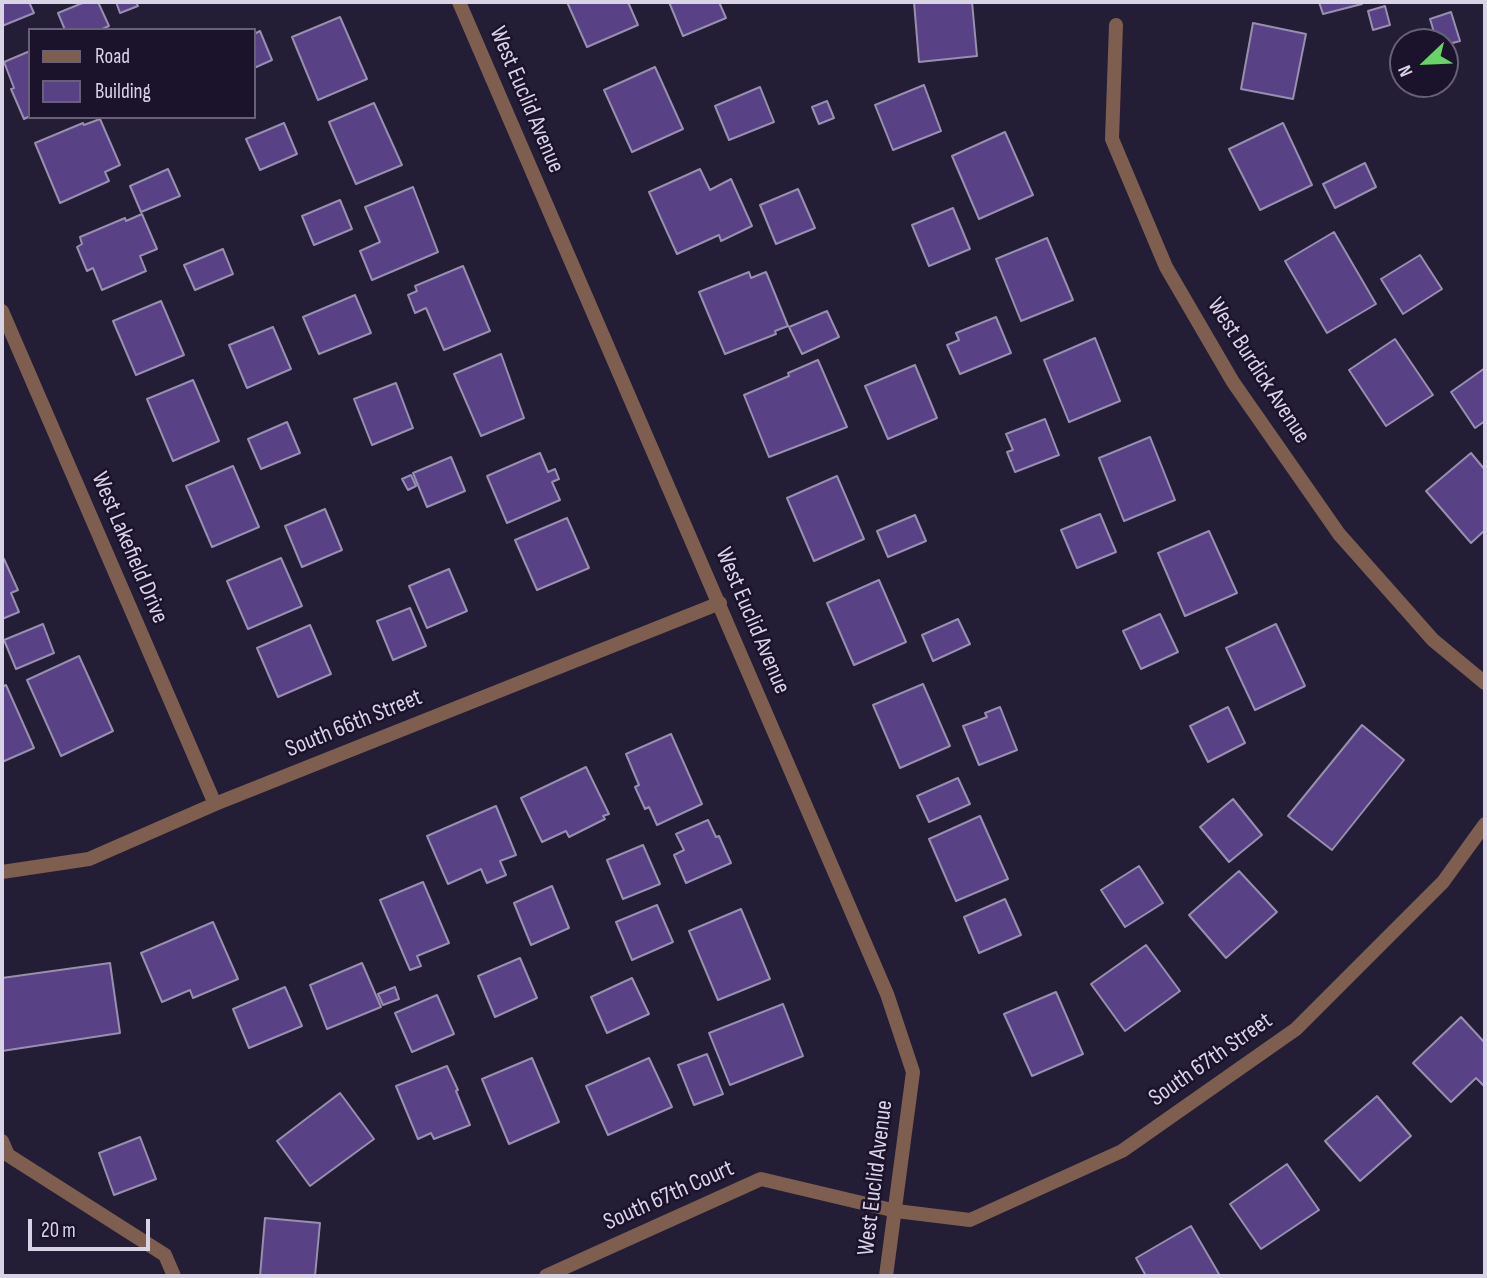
<!DOCTYPE html>
<html>
<head>
<meta charset="utf-8">
<style>
  body { margin:0 }
  #map { position:relative; width:1487px; height:1278px; overflow:hidden; background:#241d36; font-family:"Sofia Sans Condensed",sans-serif }
  canvas { display:block }
  .frame { position:absolute; inset:0; border:4px solid #d8d4e6; pointer-events:none }
  .legend { position:absolute; left:28px; top:28px; width:228px; height:91px; box-sizing:border-box; background:#1b132c; border:2px solid #676076; margin:0; padding:9px 12px; list-style:none; font-size:21px; color:#d8d4e6 }
  .legend li { display:flex; align-items:center; gap:14px; height:35px }
  .legend b { width:35px; border:2px solid #676076 }
  .north { position:absolute; left:1389px; top:28px; width:70px; height:70px; box-sizing:border-box; background:#1b132c; border:2px solid #676076; border-radius:50%; rotate:247deg; font-size:19px; font-weight:700; line-height:28px; text-align:center; color:#d8d4e6 }
  .north::after { content:''; display:block; margin:auto; width:24px; height:32px; background:#67d466; clip-path:polygon(50% 0,100% 100%,50% 72%,0 100%) }
  .scale { position:absolute; left:28px; top:1219px; width:122px; height:32px; box-sizing:border-box; border:4px solid #d8d4e6; border-top:0; padding-left:9px; font-size:21px; line-height:24px; white-space:nowrap; color:#d8d4e6; -webkit-text-stroke:5px #1b132c; paint-order:stroke }
</style>
</head>
<body>
<div id="map">
<canvas width="1487" height="1278"></canvas>
<div class="frame"></div>
<ul class="legend">
<li><b style="height:9px;background:#7e5e4e"></b>Road</li>
<li><b style="height:19px;background:#584285"></b>Building</li>
</ul>
<div class="north">N</div>
<div class="scale">20 m</div>
</div>
<script>
const ctx = document.querySelector('canvas').getContext('2d');
ctx.lineJoin = 'round';
function fillPath(path, color) {
  ctx.fillStyle = color;
  ctx.fill(path, 'evenodd');
}
function strokePath(path, color, width, dash) {
  ctx.strokeStyle = color;
  ctx.lineWidth = width;
  ctx.lineCap = dash ? 'butt' : 'round';
  ctx.setLineDash(dash || []);
  ctx.stroke(path);
}
function drawText(font, color, halo, rows, align = 'center') {
  ctx.font = font + ' "Sofia Sans Condensed",sans-serif';
  ctx.lineWidth = 5;
  ctx.setLineDash([]);
  ctx.textBaseline = 'middle';
  ctx.strokeStyle = halo;
  ctx.fillStyle = color;
  for (const [text, x, y, turn = 0] of rows) {
    ctx.save();
    ctx.translate(x, y);
    ctx.rotate((+turn || 0) * Math.PI / 180);
    ctx.textAlign = isNaN(turn) ? turn : align;
    if (halo) ctx.strokeText(text, 0, 0);
    ctx.fillText(text, 0, 0);
    ctx.restore();
  }
}
const building = new Path2D(`
  M2 2H29L34 13 2 26Z
  M85 2H98L109 26 100 30H65L58 13Z
  M116 2H136L138 6 120 13Z
  M567 2H628L638 25 587 47Z
  M669 2H719L726 18 683 36Z
  M914 2H972L977 56 919 62Z
  M1319 2H1361L1362 4 1323 14Z
  M1385 6 1390 25 1373 30 1368 11Z
  M1451 12 1460 41 1445 45V42H1437L1430 19Z
  M340 17 367 79 318 100 292 37Z
  M1253 23 1306 34 1293 99 1241 89Z
  M260 31 272 60 254 68V34Z
  M30 51V116L24 119 11 89 14 88 4 62Z
  M655 67 683 129 632 152 604 90Z
  M924 85 941 131 893 150 875 105Z
  M760 87 774 122 729 140 715 106Z
  M827 101 834 118 819 124 812 107Z
  M374 103 402 165 356 184 329 122Z
  M100 119 120 165 105 172 109 181 60 203 35 143 83 123 84 125Z
  M284 123 297 154 260 170 246 139Z
  M1283 123 1312 185 1260 210 1229 149Z
  M1005 132 1033 195 979 219 952 156Z
  M1365 163 1376 187 1335 208 1323 184Z
  M168 169 180 196 141 212 130 186Z
  M700 169 710 190 731 179 752 226 721 241 719 235 677 254 649 192Z
  M413 187 438 252 372 280 360 251 380 242 365 207Z
  M798 189 815 228 776 244 760 205Z
  M340 200 352 229 314 245 302 216Z
  M953 208 970 249 929 266 912 225Z
  M142 214 157 249 140 256 146 271 102 290 93 268 87 271 77 247 82 244 80 237 125 218 126 221Z
  M1334 232 1376 304 1327 333 1285 261Z
  M1047 238 1073 300 1021 321 996 259Z
  M223 249 233 274 195 290 184 265Z
  M1420 255 1442 289 1403 314 1381 279Z
  M463 266 490 331 444 350 426 308 415 313 408 295 417 291 415 286Z
  M749 272 751 278 766 272 788 326 775 331 776 334 725 354 699 292Z
  M355 295 371 333 319 354 303 317Z
  M161 301 184 355 136 375 113 321Z
  M827 311 839 337 802 354 789 327Z
  M996 317 1011 353 960 374 947 345 959 340 956 333Z
  M273 327 291 369 247 388 229 345Z
  M1095 338 1120 401 1069 422 1044 360Z
  M1395 339 1433 395 1386 426 1349 370Z
  M501 354 524 418 481 436 454 374Z
  M818 360 847 427 769 457 744 395 789 376 788 373Z
  M915 365 937 418 888 439 865 386Z
  M1485 368V421L1475 428 1451 392Z
  M193 380 219 441 173 461 147 399Z
  M396 383 413 428 372 445 354 399Z
  M1045 419 1059 455 1015 472 1007 452 1013 450 1006 434Z
  M287 422 300 453 261 469 248 439Z
  M1150 437 1175 500 1124 521 1099 458Z
  M540 453 548 472 555 469 559 479 552 482 560 500 507 523 487 476Z
  M1471 453 1485 470V530L1471 543 1426 491Z
  M451 457 465 491 427 507 413 473Z
  M233 466 259 527 212 547 186 486Z
  M411 475 416 486 408 490 402 479Z
  M837 476 864 539 814 561 787 498Z
  M325 509 342 550 302 567 285 526Z
  M1100 514 1116 552 1077 568 1061 530Z
  M915 515 926 541 888 557 877 531Z
  M567 518 589 568 537 590 515 540Z
  M1209 531 1237 593 1185 616 1158 553Z
  M281 558 302 606 248 629 227 581Z
  M4 559 18 590 11 593 19 612 2 619V560Z
  M449 569 467 611 427 628 409 586Z
  M879 580 906 642 854 665 827 603Z
  M410 608 426 646 393 660 377 621Z
  M1160 614 1178 652 1141 669 1123 631Z
  M958 619 970 644 933 661 922 635Z
  M43 624 54 653 16 669 4 640Z
  M1276 624 1305 686 1255 710 1226 648Z
  M310 625 331 674 278 697 257 648Z
  M79 656 113 731 61 756 27 680Z
  M923 684 950 746 900 768 873 705Z
  M6 685 34 748 2 762V687Z
  M1000 707 1017 750 979 765 963 726 987 717 985 713Z
  M1228 707 1245 743 1208 762 1190 726Z
  M1362 725 1404 760 1332 850 1288 816Z
  M671 734 702 804 657 825 649 807 645 809 635 787 639 785 626 754Z
  M586 767 609 814 603 816 605 819 569 837 566 831 542 842 521 798Z
  M958 778 970 804 929 822 917 796Z
  M1233 799 1262 835 1229 862 1200 827Z
  M496 806 516 855 500 861 506 875 487 883 481 869 448 884 427 836Z
  M980 816 1008 879 956 901 929 839Z
  M708 820 716 837 719 836 731 863 686 883 674 855 684 850 676 834Z
  M643 845 660 884 623 899 607 860Z
  M1139 866 1163 903 1125 927 1101 890Z
  M1239 871 1277 912 1226 958 1189 915Z
  M423 882 449 943 417 956 421 966 410 970 380 900Z
  M552 886 569 928 531 945 514 903Z
  M1005 899 1021 935 979 953 964 917Z
  M657 905 673 942 632 960 616 922Z
  M741 909 770 979 718 1000 689 931Z
  M213 922 238 979 193 998 190 990 162 1002 141 953Z
  M1146 945 1180 991 1125 1031 1091 984Z
  M520 958 537 998 495 1017 478 976Z
  M110 963 120 1033 2 1051V978Z
  M362 963 381 1007 327 1029 310 985Z
  M632 978 649 1014 607 1033 591 997Z
  M285 987 302 1026 249 1048 233 1009Z
  M395 987 399 999 383 1005 378 994Z
  M1056 992 1083 1054 1032 1076 1004 1014Z
  M437 995 454 1034 412 1052 395 1013Z
  M783 1004 803 1056 730 1085 709 1033Z
  M1461 1017 1485 1043V1087L1476 1078 1451 1102 1413 1063Z
  M707 1054 723 1094 694 1105 678 1065Z
  M532 1058 559 1122 509 1144 482 1079Z
  M649 1058 672 1107 608 1135 586 1086Z
  M447 1066 458 1090 456 1091 470 1125 434 1139 431 1133 418 1139 396 1086Z
  M340 1093 374 1139 310 1186 277 1141Z
  M1377 1096 1411 1136 1360 1181 1325 1141Z
  M140 1137 156 1179 114 1195 99 1153Z
  M1287 1164 1319 1210 1261 1249 1230 1204Z
  M265 1218 320 1223 315 1276H260Z
  M1191 1226 1219 1274 1216 1276H1146L1136 1258Z`);
const service = new Path2D(`
  M2 1141 8 1155 165 1255 174 1276`);
const minor = new Path2D(`
  M459 2 887 994 913 1072 886 1276
  M1116 25 1112 139 1166 267 1233 382 1339 534 1433 640 1485 683
  M2 311 215 804
  M2 872 89 859 215 804 720 603
  M546 1276 761 1179 896 1211 970 1220 1122 1151 1296 1029 1443 882 1485 824`);
const streetNames = [
  ["West Euclid Avenue",526,100,67],
  ["West Burdick Avenue",1258,371,57],
  ["West Lakefield Drive",129,548,67],
  ["West Euclid Avenue",752,621,67],
  ["South 66th Street",354,724,-22],
  ["South 67th Street",1211,1060,-35],
  ["West Euclid Avenue",876,1178,-83],
  ["South 67th Court",669,1196,-24]
];
fillPath(building, '#584285');
strokePath(building, '#978faf', 2);
strokePath(service, '#7e5e4e', 14);
strokePath(minor, '#7e5e4e', 14);
drawText('24px', '#d8d4e6', '#1b132c', streetNames);
</script>
</body>
</html>
